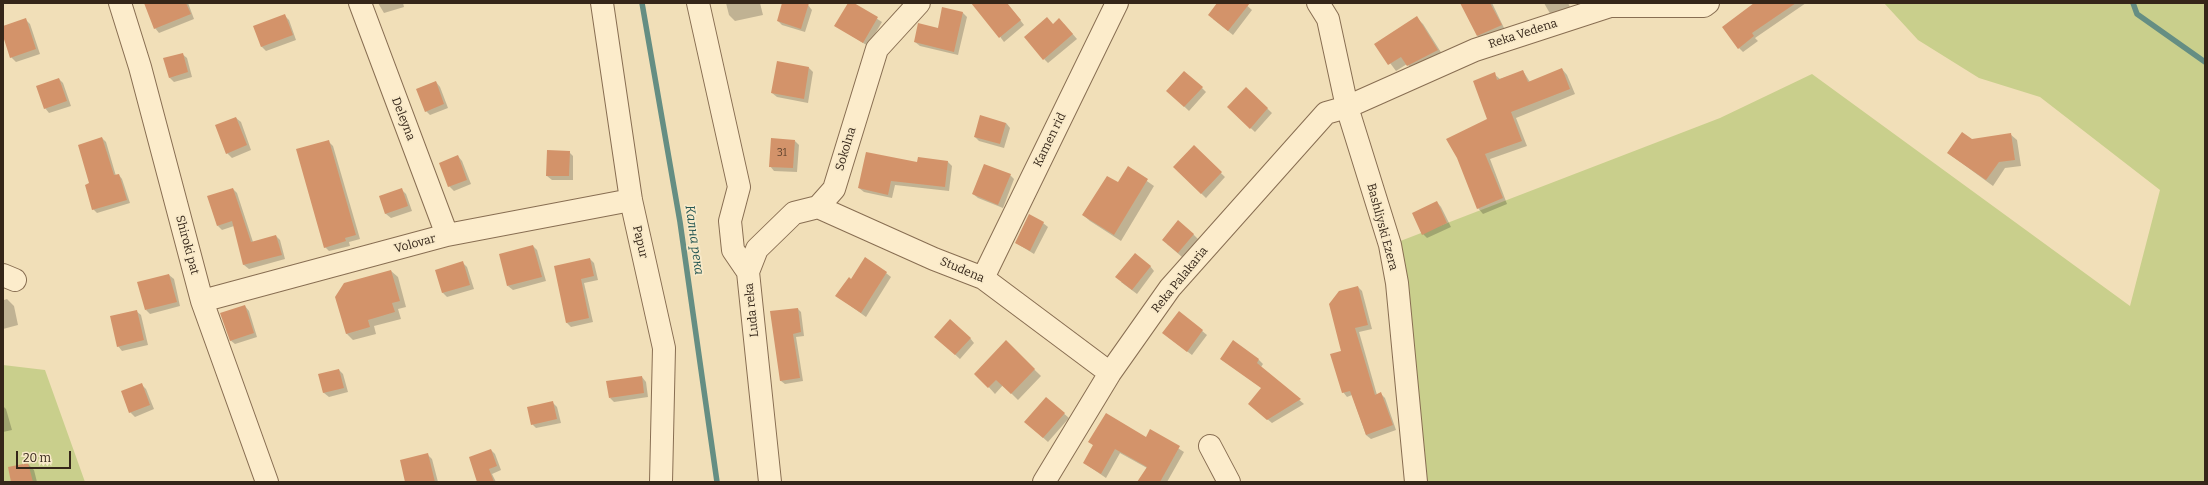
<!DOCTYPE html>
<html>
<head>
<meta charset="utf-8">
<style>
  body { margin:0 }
  #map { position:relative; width:2208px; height:485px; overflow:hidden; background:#f1dfb8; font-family:Bitter,serif }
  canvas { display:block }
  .frame { position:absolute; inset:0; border:4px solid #352619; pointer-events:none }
  .scale { position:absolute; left:16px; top:451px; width:55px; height:18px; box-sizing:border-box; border:2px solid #352619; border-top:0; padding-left:5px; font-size:12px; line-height:14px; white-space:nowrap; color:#352619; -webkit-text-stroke:3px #f8e9c8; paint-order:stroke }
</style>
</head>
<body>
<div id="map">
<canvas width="2208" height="485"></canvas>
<div class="frame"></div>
<div class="scale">20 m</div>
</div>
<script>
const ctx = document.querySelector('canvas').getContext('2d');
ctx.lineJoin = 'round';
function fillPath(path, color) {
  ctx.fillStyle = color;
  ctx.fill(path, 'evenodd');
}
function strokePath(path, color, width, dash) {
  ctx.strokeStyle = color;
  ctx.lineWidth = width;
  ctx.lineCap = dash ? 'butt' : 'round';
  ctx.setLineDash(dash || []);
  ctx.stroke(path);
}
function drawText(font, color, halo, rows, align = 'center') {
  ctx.font = font + ' Bitter,serif';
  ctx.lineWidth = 3.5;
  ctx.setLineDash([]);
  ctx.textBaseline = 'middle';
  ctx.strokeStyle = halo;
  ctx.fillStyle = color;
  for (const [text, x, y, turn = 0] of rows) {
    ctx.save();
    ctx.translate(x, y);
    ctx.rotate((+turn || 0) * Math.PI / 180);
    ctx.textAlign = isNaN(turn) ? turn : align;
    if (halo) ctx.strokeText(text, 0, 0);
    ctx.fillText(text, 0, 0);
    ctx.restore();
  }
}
const green = new Path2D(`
  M1884 3H2205V482H1416L1390 245 1720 118 1812 74 2130 306 2160 190 2040 97 1979 78 1918 40Z
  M3 365 45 370 85 482H3Z`);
const shadow = new Path2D(`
  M145 3H188L194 19 159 33 155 28Z
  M378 3H403L404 7 384 13Z
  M726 3H760L763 15 735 21 729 15Z
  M784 3H801L808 5 812 10 805 32 782 25 778 21Z
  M849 3H852L882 22 868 46 836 26Z
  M975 3H1007L1024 25 1004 42Z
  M1218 3H1244L1252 10 1233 35 1213 19Z
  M1471 3H1492L1505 30 1482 40 1478 36Z
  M1544 3H1568L1572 11 1552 17Z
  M1756 3H1806L1755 38 1758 41 1743 52 1739 48Z
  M943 8 963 13 967 17 958 55 920 46 915 42 938 29Z
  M284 15 289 20 296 40 266 51 262 47 254 27Z
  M1417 18 1423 24 1444 57 1415 72 1407 64 1396 71 1376 44Z
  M25 19 30 24 40 54 16 62 11 57 3 27Z
  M1064 24 1077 39 1048 63 1044 59 1053 25Z
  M182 54 187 58 192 77 174 82 169 77Z
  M778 63 809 68 813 72 808 103 777 97 772 93Z
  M1562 69 1567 75 1575 94 1516 118 1527 146 1490 159 1507 204 1483 214 1478 208 1494 74 1500 79 1523 71 1530 82Z
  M59 79 63 83 71 106 49 113 45 108Z
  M436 82 440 87 448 108 430 115 426 111Z
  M1202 88 1206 92 1189 111 1172 95Z
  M1246 88 1272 113 1255 132 1228 107Z
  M236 118 241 122 251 150 232 158 227 153Z
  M1006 123 1010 128 1004 148 979 141 975 137Z
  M2010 134 2017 140 2021 166 2005 168 1993 186 1948 153Z
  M102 138 106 142 116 176 119 175 122 179 130 203 97 213 93 209 90 184Z
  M328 141 333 146 360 239 349 242 350 246 329 251 325 247Z
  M795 141 799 145 797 172 774 171 770 166Z
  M1194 147 1225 177 1206 198 1174 167Z
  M569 152 573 156V180H552L547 176Z
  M458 156 462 161 471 184 454 191 449 186Z
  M919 159 948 162 952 166 949 191 895 185 892 198 864 192 859 188 918 164Z
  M1128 168 1154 186 1121 241 1090 221 1083 215 1118 184Z
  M1010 175 1014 179 1003 208 978 198 973 194Z
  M233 189 237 193 253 242 276 236 280 240 285 259 249 269 244 265 234 226 222 230 218 226Z
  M401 189 406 194 412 211 391 218 386 214 380 197Z
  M1437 202 1441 207 1451 227 1427 238 1423 234Z
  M1043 223 1048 227 1034 254 1016 243Z
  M1193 234 1198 239 1182 257 1167 244Z
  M533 246 537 250 546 281 513 290 508 286Z
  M590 259 594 263 598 280 584 283 593 322 571 327 567 323 555 267Z
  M462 262 467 267 474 289 447 297 443 293 436 271Z
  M1150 266 1154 271 1137 294 1121 282Z
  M391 271 398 277 406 307 398 309 401 319 374 326 376 334 353 340 347 334 336 297Z
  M886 273 891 277 866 317 837 296Z
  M169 275 174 279 180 306 150 314 146 310Z
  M1358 287 1362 291 1372 329 1359 332 1377 395 1381 394 1385 398 1396 430 1371 439 1366 435 1352 395 1347 397 1343 392 1342 352Z
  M3 297 4 300 7 299 14 306 18 325 3 329Z
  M245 306 249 311 257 337 235 344 230 340Z
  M798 309 801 312 804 336 796 337 803 381 785 384 781 381Z
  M136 311 141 315 148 345 122 351 118 346Z
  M1179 312 1207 335 1192 355 1168 337Z
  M970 338 974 343 960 359 940 341Z
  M1006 342 1041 376 1018 400 1003 385 995 394 976 373Z
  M1221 359 1259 360 1263 364 1261 367 1304 404 1272 423 1249 404 1262 388Z
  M339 370 343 374 348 392 329 397 324 393 320 375Z
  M642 377 646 382 648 397 614 402 610 398Z
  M141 384 146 389 154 409 135 417 130 412Z
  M1046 398 1069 418 1048 442 1030 426Z
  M553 403 557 407 561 423 536 428 532 424Z
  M3 406 6 409 12 430 3 432Z
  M1151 431 1184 452 1167 482H1139L1147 468 1120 453 1106 478 1084 463 1094 446 1090 442 1146 438Z
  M491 450 495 454 501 470 492 474 496 482H478Z
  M427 454 432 459 438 482H406Z
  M28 464 34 470 37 482H11Z`);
const stream = new Path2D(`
  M642 3 680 222 717 482
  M2133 3 2137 14 2205 62`);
const building = new Path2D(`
  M144 3H186L191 14 154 29Z
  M782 3H809L801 29 777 21Z
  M848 3H854L878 17 863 43 834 26Z
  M971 3H1007L1021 20 999 38Z
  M1217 3H1250L1228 31 1208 15Z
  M1460 3H1490L1502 25 1477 36Z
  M1754 3H1796L1752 33 1754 36 1738 49 1722 27Z
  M942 7 963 12 954 52 914 42 918 23 938 28Z
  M285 14 293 35 261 47 253 26Z
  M1417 16 1438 50 1407 66 1401 57 1388 65 1374 44Z
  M1047 17 1053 24 1059 18 1073 34 1043 60 1024 37Z
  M26 18 36 49 10 58 3 36V26Z
  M183 53 188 72 169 78 163 58Z
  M777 61 809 67 804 99 771 93Z
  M1562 68 1570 89 1511 112 1522 141 1485 154 1503 198 1477 209 1457 158 1446 139 1487 119 1473 81 1495 72 1497 80 1523 70 1528 82Z
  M1184 71 1203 87 1184 107 1166 91Z
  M59 78 67 101 44 109 36 86Z
  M436 81 444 104 425 112 416 89Z
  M1246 87 1268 108 1250 129 1227 107Z
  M980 115 1006 123 1000 144 974 137Z
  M236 117 247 145 226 154 215 125Z
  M1962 132 1972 139 2011 133 2015 160 1999 162 1986 180 1947 153Z
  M102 137 114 175 119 174 127 200 92 210 85 185 89 183 78 145Z
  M771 138 795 140 793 168 769 167Z
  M329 140 356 235 345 238 346 241 324 248 296 149Z
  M1194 145 1222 172 1201 194 1173 167Z
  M547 150 570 151 569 176H546Z
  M866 152 917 162 918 157 948 161 945 187 891 181 888 195 858 188Z
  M458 155 467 180 448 187 439 163Z
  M984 164 1011 174 998 205 972 194Z
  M1128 166 1148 179 1114 235 1082 215 1107 176 1118 182Z
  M233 188 251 242 276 235 282 255 243 265 232 221 217 226 207 196Z
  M402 188 408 206 385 214 379 196Z
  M1437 201 1447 223 1422 235 1412 213Z
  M1029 214 1044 222 1030 251 1015 243Z
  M1178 220 1194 234 1178 253 1162 240Z
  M533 245 542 277 507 286 499 254Z
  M1135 253 1151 266 1132 290 1115 277Z
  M865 257 887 272 861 313 835 296 849 277 851 279Z
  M590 258 594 276 581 279 589 318 566 323 554 266Z
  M463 261 470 285 442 293 435 270Z
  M391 270 400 301 392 303 395 312 368 320 370 327 346 334 335 297 344 283Z
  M169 274 177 302 145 310 137 282Z
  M1358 286 1368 325 1355 328 1375 395 1381 392 1393 425 1366 435 1350 391 1342 393 1330 354 1341 351 1329 304 1339 291Z
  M245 305 254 333 230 341 220 313Z
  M798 308 801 332 793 334 800 378 780 381 770 311Z
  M137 310 144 340 117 347 110 316Z
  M1179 311 1203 330 1187 352 1162 333Z
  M950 319 971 338 955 355 934 337Z
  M1006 340 1035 369 1011 394 996 380 988 388 974 374Z
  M1233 340 1259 359 1257 363 1301 399 1267 420 1248 404 1261 388 1220 359Z
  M339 369 344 388 323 393 318 374Z
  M642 376 644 393 609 398 606 381Z
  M142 383 150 405 129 413 121 391Z
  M1046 397 1065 413 1043 438 1024 422Z
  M553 401 557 419 531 425 527 407Z
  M1106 413 1146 437 1150 429 1180 446 1160 482H1137L1147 467 1115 449 1101 474 1083 463 1093 445 1088 442Z
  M491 449 497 466 489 469 494 482H477L469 457Z
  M428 453 435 482H405L400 460Z
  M28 463 33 482H11L8 467Z`);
const minor = new Path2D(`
  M120 3 140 67 202 301 267 482
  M360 3 447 235
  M602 3 631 200 664 348 661 482
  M698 3 739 187 730 221 733 250 748 272 770 482
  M1318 3 1328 19 1347 107 1390 245 1397 283 1416 482
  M818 207 934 259 983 278 1110 373
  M748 272 757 249 794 213 818 207 834 189 877 49 919 3
  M3 275 15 280
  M983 278 1117 3
  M202 301 447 235 631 200
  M1210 446 1229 482
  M1044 482 1110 373 1170 288 1326 113 1347 107 1475 50 1610 6H1704L1708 3`);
const numberNames = [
  ["31",782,153]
];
const streetNames = [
  ["Reka Vedena",1523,34,-18],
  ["Deleyna",403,119,69],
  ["Kamen rid",1050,140,-64],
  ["Sokolna",846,149,-73],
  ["Bashliyski Ezera",1382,227,75],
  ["Papur",640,242,77],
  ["Volovar",415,244,-15],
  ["Shiroki pat",187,245,75],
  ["Studena",962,270,23],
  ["Reka Palakaria",1180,280,-51],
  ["Luda reka",752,310,-96]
];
const waterNames = [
  ["Кална река",694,240,82]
];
fillPath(green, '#c9cf8c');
fillPath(shadow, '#0003');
strokePath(stream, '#658e83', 5.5);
fillPath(building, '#d3936a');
strokePath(minor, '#886e52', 24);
strokePath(minor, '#fceccb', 22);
drawText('10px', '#5c412d', null, numberNames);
drawText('12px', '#352619', '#f8e9c8', streetNames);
drawText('italic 13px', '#265753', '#f8e9c8', waterNames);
</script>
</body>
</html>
